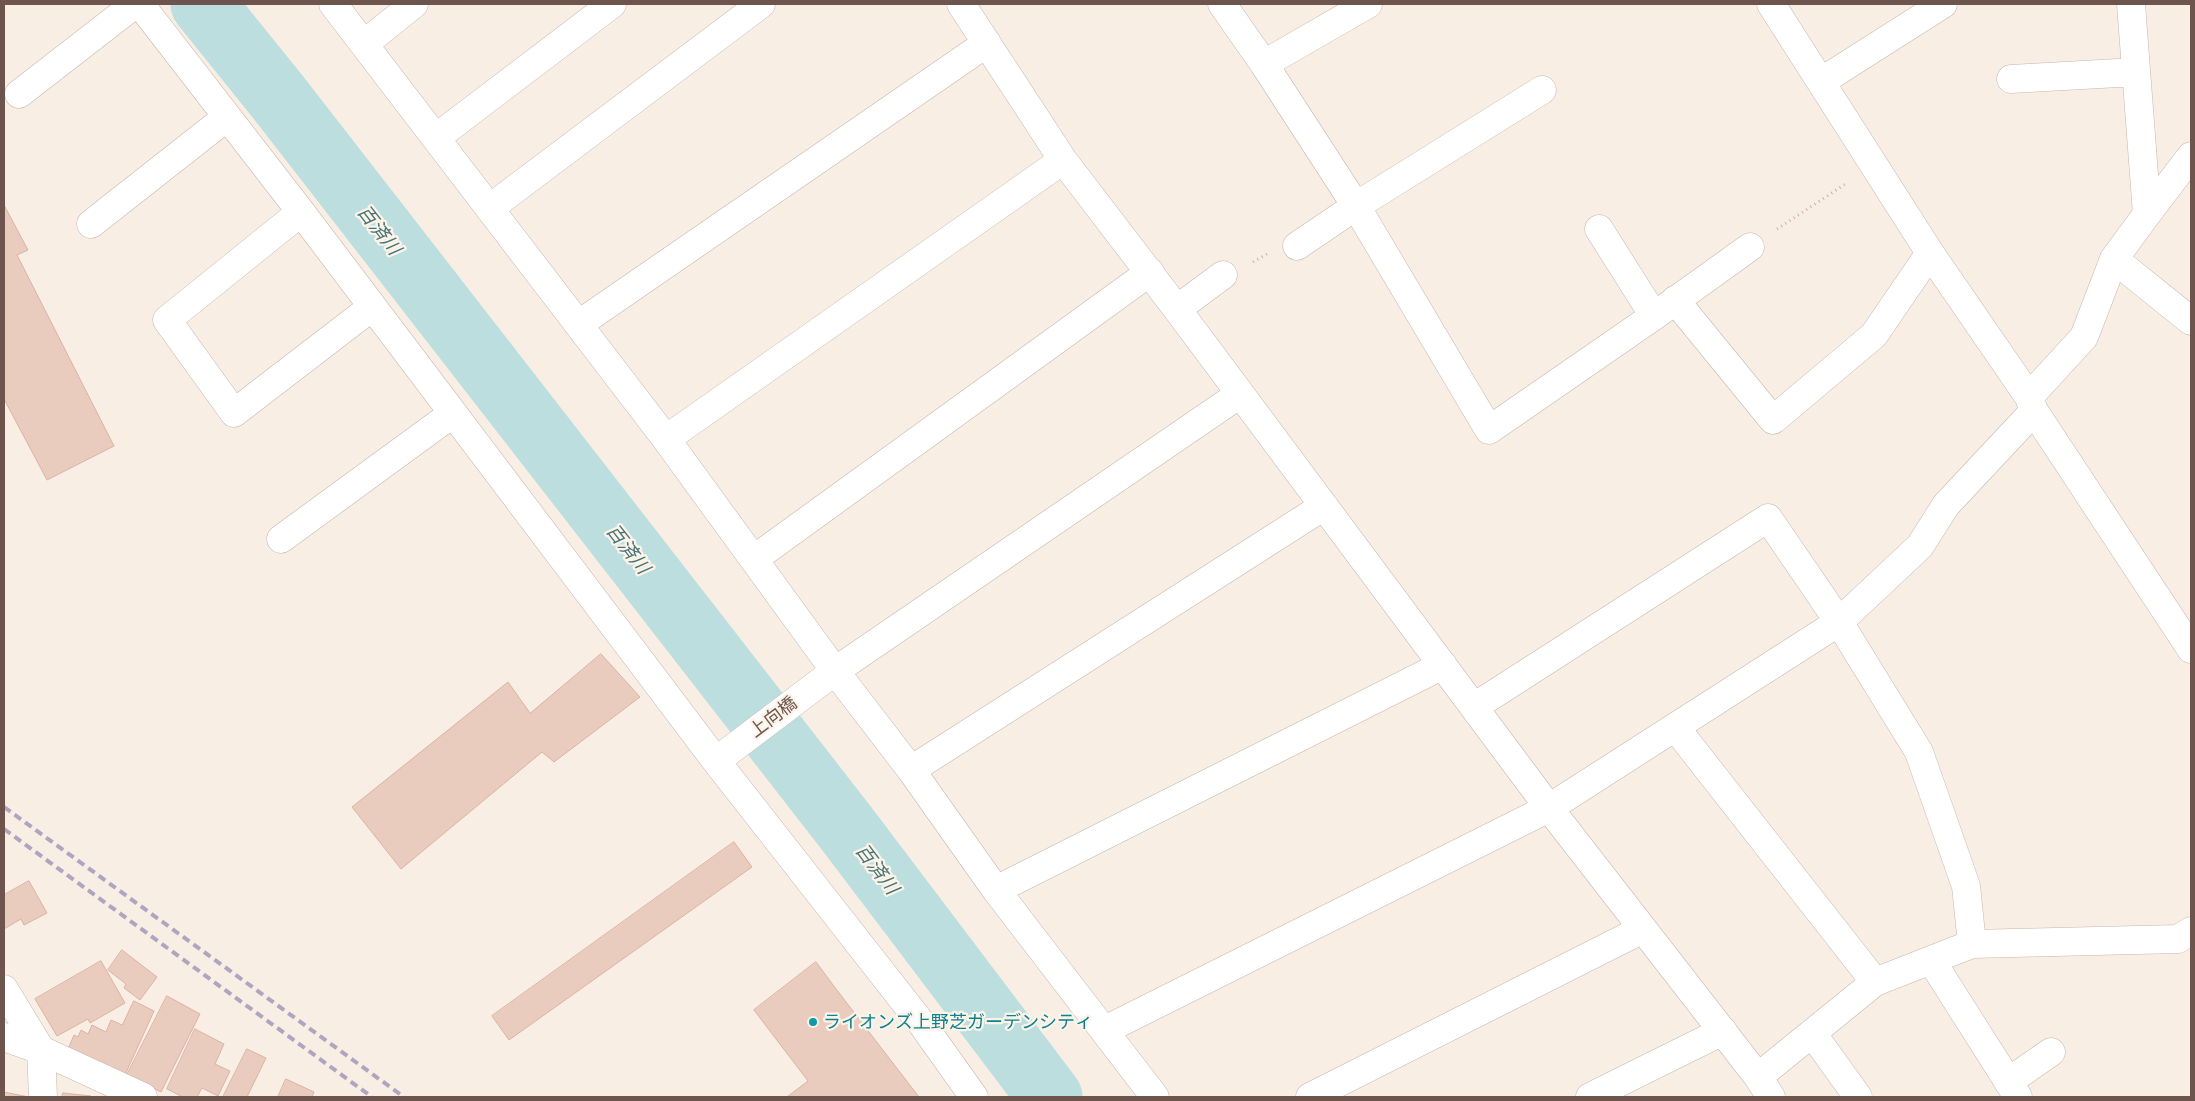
<!DOCTYPE html>
<html>
<head>
<meta charset="utf-8">
<style>
  body { margin:0 }
  #map { position:relative; width:2195px; height:1101px; overflow:hidden; background:#f8eee4; font-family:Ubuntu,sans-serif }
  canvas { display:block }
  .frame { position:absolute; inset:0; border:5px solid #6d554d; pointer-events:none }
</style>
</head>
<body>
<div id="map">
<canvas width="2195" height="1101"></canvas>
<div class="frame"></div>
</div>
<script>
const ctx = document.querySelector('canvas').getContext('2d');
ctx.lineJoin = 'round';
function strokePath(path, color, width, dash) {
  ctx.strokeStyle = color;
  ctx.lineWidth = width;
  ctx.lineCap = dash ? 'butt' : 'round';
  ctx.setLineDash(dash || []);
  ctx.stroke(path);
}
function fillPath(path, color) {
  ctx.fillStyle = color;
  ctx.fill(path, 'evenodd');
}
function drawText(font, color, halo, rows, align = 'center') {
  ctx.font = font + ' Ubuntu,"Noto Sans JP",sans-serif';
  ctx.lineWidth = 4.5;
  ctx.setLineDash([]);
  ctx.textBaseline = 'middle';
  ctx.strokeStyle = halo;
  ctx.fillStyle = color;
  for (const [text, x, y, turn = 0] of rows) {
    ctx.save();
    ctx.translate(x, y);
    ctx.rotate((+turn || 0) * Math.PI / 180);
    ctx.textAlign = isNaN(turn) ? turn : align;
    if (halo) ctx.strokeText(text, 0, 0);
    ctx.fillText(text, 0, 0);
    ctx.restore();
  }
}
const river = new Path2D(`
  M203 4 278 97 847 829 1050 1097`);
const building = new Path2D(`
  M4 205 28 250 17 255 114 446 47 480 4 399Z
  M601 654 640 697 554 762 542 752 401 869 352 807 508 682 530 713Z
  M734 842 752 867 509 1040 492 1016Z
  M29 881 47 913 24 925 21 919 4 929V895Z
  M122 950 157 977 140 1000 124 988 126 984 108 970Z
  M101 961 125 1003 90 1023 88 1019 57 1036 35 999Z
  M816 962 836 989 919 1097H787L808 1081 754 1010Z
  M167 996 200 1014 161 1092 127 1075Z
  M134 1001 154 1011 125 1075 68 1049 74 1035 78 1037 81 1030 88 1034 92 1025 106 1032 111 1020 122 1025Z
  M195 1029 224 1044 215 1064 230 1071 218 1096 202 1088 197 1097H183L167 1089Z
  M247 1049 266 1058 247 1097H223Z
  M286 1079 314 1092 312 1097H278Z
  M4 1092 29 1097H4Z
  M63 1093 91 1096V1097H62Z`);
const path = new Path2D(`
  M1777 229 1847 183
  M1253 262 1267 254`);
const minor = new Path2D(`
  M140 4 301 212 716 761 922 1024 974 1097
  M333 4 666 439 835 671 911 770 996 890 1155 1097
  M961 4 1063 160 1177 309 1549 808 1758 1077 1771 1097
  M1222 4 1264 64 1356 206 1489 430 1654 316 1750 247
  M1771 4 1930 253 2029 397 2034 411 2191 649
  M364 44 414 4
  M1264 64 1368 4
  M2011 79 2136 72
  M1822 81 1943 4
  M19 94 135 4
  M437 137 612 4
  M490 208 761 4
  M301 212 167 320 234 413 372 307
  M2147 214 2191 156
  M91 224 227 117
  M1599 229 1654 316
  M1297 246 1356 206 1542 90
  M2114 259 2191 321
  M1675 300 1773 420 1874 335 1930 253
  M1177 309 1223 275
  M579 324 987 43
  M2029 397 2084 337 2114 259 2147 214 2131 4
  M666 439 1063 160
  M281 539 452 414
  M754 559 1150 272
  M1474 707 1768 518 1839 622 1920 546 1946 505 2034 411
  M1675 727 1875 982
  M716 761 835 671 1240 394
  M911 770 1324 506
  M996 890 1443 665
  M1931 960 2018 1097
  M4 989 41 1050 43 1097
  M1105 1030 1549 808 1839 622 1919 752 1966 886 1972 944
  M1812 1033 1858 1097
  M4 1037 41 1050 143 1097
  M1758 1077 1875 982 1972 944 2178 939 2191 931
  M2008 1082 2051 1052
  M1310 1097 1643 929
  M1590 1097 1723 1031`);
const rail = new Path2D(`
  M4 807 404 1097
  M4 829 372 1097`);
const markers = [
  [813,1022,5,"#0f9aa8"]
];
const streetNames = [
  ["上向橋",773,717,-37]
];
const cultureNames = [
  ["ライオンズ上野芝ガーデンシティ",823,1022]
];
const waterNames = [
  ["百済川",379,230,52],
  ["百済川",628,549,52],
  ["百済川",877,869,53]
];
strokePath(river, '#bcdedf', 65);
fillPath(building, '#eaccbf');
strokePath(building, '#dab2a2', 1);
strokePath(minor, '#c7b6ac', 29);
strokePath(path, '#ceafa3', 3, [1, 4]);
strokePath(minor, '#fff', 28);
strokePath(rail, '#b0a5c0', 4, [8, 5]);
for (const [x, y, r, color] of markers) {
  const dot = new Path2D();
  dot.arc(x, y, r, 0, 2 * Math.PI);
  ctx.fillStyle = color;
  ctx.fill(dot);
  strokePath(dot, '#fcf3e9', 2);
}
drawText('18px', '#6d554d', '#fcf3e9', streetNames);
drawText('18px', '#0d838f', '#fcf3e9', cultureNames, 'left');
drawText('italic 19px', '#477477', '#fcf3e9', waterNames);
</script>
</body>
</html>
